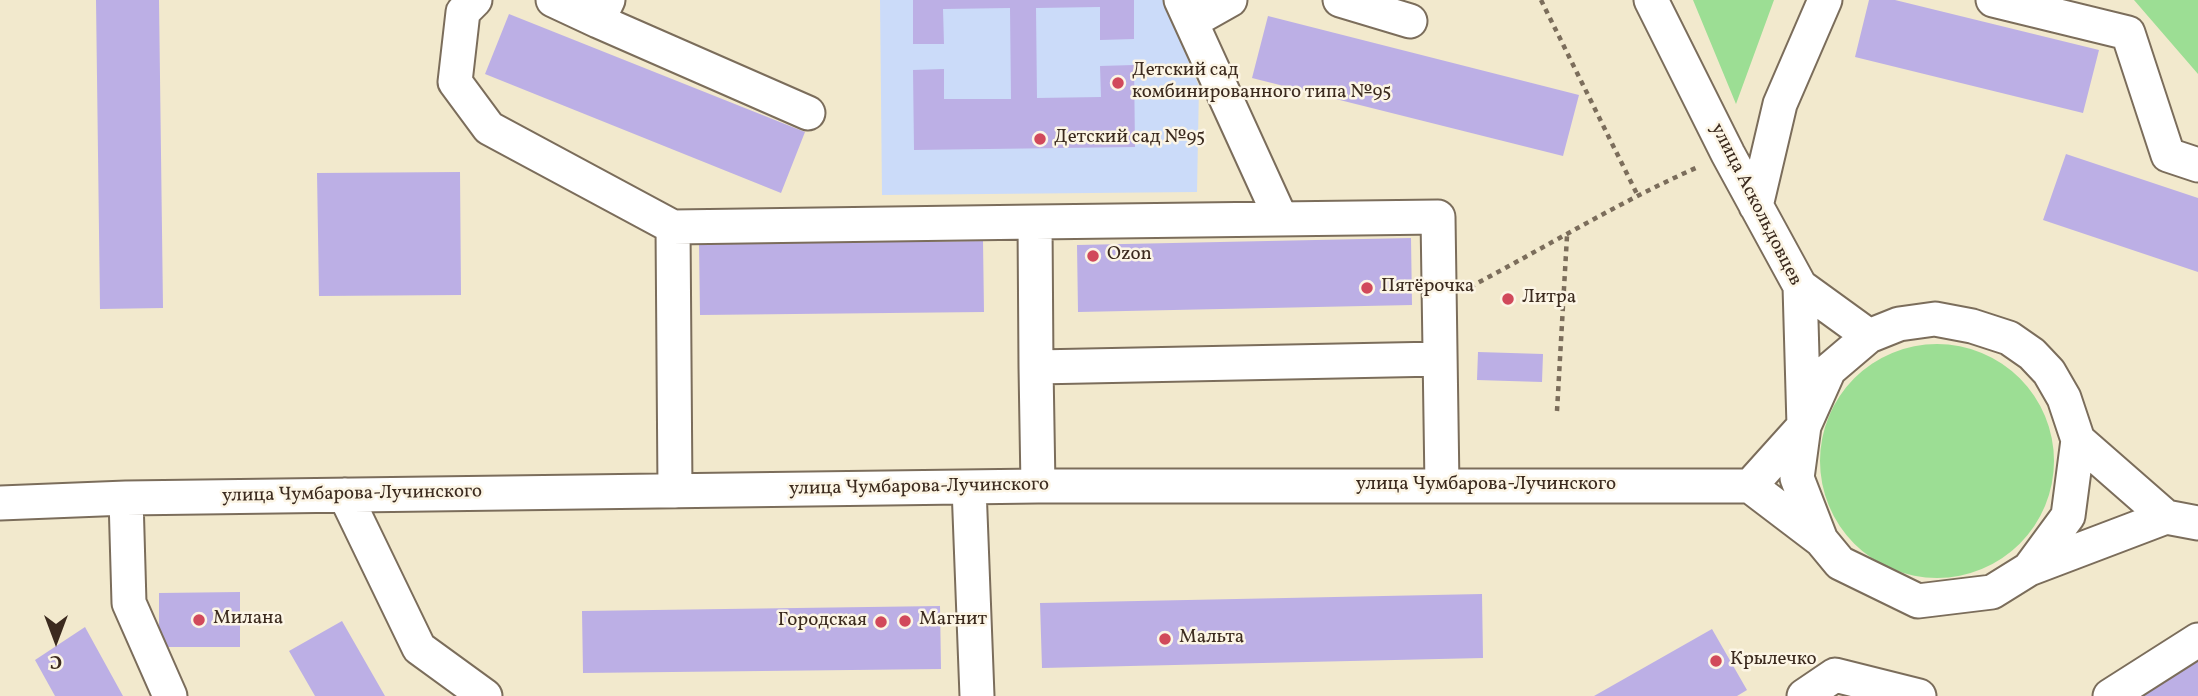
<!DOCTYPE html>
<html>
<head>
<meta charset="utf-8">
<style>
  body { margin:0 }
  #map { position:relative; width:2198px; height:696px; overflow:hidden; background:#f2e9cd; font-family:Vollkorn,serif }
  canvas { display:block }
  .north { position:absolute; left:21px; top:605px; width:70px; height:70px; -webkit-text-stroke:5px #fcf5e5; paint-order:stroke; rotate:180deg; font-size:19px; font-weight:700; line-height:28px; text-align:center; color:#3b2a1e }
  .north::after { content:''; display:block; margin:auto; width:24px; height:32px; background:#3b2a1e; clip-path:polygon(50% 0,100% 100%,50% 72%,0 100%) }
</style>
</head>
<body>
<div id="map">
<canvas width="2198" height="696"></canvas>
<div class="north">С</div>
</div>
<script>
const ctx = document.querySelector('canvas').getContext('2d');
ctx.lineJoin = 'round';
function fillPath(path, color) {
  ctx.fillStyle = color;
  ctx.fill(path, 'evenodd');
}
function strokePath(path, color, width, dash) {
  ctx.strokeStyle = color;
  ctx.lineWidth = width;
  ctx.lineCap = dash ? 'butt' : 'round';
  ctx.setLineDash(dash || []);
  ctx.stroke(path);
}
function drawText(font, color, halo, rows, align = 'center') {
  ctx.font = font + ' Vollkorn,serif';
  ctx.lineWidth = 5;
  ctx.setLineDash([]);
  ctx.textBaseline = 'middle';
  ctx.strokeStyle = halo;
  ctx.fillStyle = color;
  for (const [text, x, y, turn = 0] of rows) {
    ctx.save();
    ctx.translate(x, y);
    ctx.rotate((+turn || 0) * Math.PI / 180);
    ctx.textAlign = isNaN(turn) ? turn : align;
    if (halo) ctx.strokeText(text, 0, 0);
    ctx.fillText(text, 0, 0);
    ctx.restore();
  }
}
const built = new Path2D(`
  M880 0H1163L1199 86 1197 192 882 195Z`);
const green = new Path2D(`
  M1693 0H1774L1736 104Z
  M2134 0H2198V74Z
  M1820 461a117 117 0 1 1 234 0a117 117 0 1 1-234 0Z`);
const building = new Path2D(`
  M96 0H159L163 308 100 309Z
  M913 0H1134V39L1100 40V7L1036 8 1037 98 1101 97 1100 66 1134 65 1135 147 914 150 913 70 944 69V99H1011L1010 8 943 9 944 44H913Z
  M1869 0H1895L2099 50 2083 113 1855 57Z
  M509 14 805 132 781 193 485 74Z
  M1268 16 1579 95 1563 156 1252 78Z
  M2066 154 2198 198V272L2043 220Z
  M460 172 461 295 319 296 317 173Z
  M1411 238 1412 305 1078 312 1077 245Z
  M983 241 984 312 700 315 699 244Z
  M1478 352 1543 354 1542 382 1477 380Z
  M240 592V647H159V593Z
  M1482 594 1483 658 1042 668 1040 603Z
  M940 606 941 669 583 673 582 611Z
  M342 621 385 696H315L289 651Z
  M85 627 123 696H55L35 660Z
  M1712 629 1747 690 1737 696H1594Z
  M2198 659V696H2138Z`);
const path = new Path2D(`
  M1541 0 1637 194
  M1470 287C1546 247 1619 202 1698 167
  M1557 411 1567 236`);
const minor = new Path2D(`
  M475 0 463 12 455 82 489 128 673 227
  M553 0 598 21
  M608 0 598 21 808 113
  M1181 0 1281 219
  M1340 0 1410 21
  M1651 0 1728 154 1800 286 1804 426 1750 486
  M1993 0 2128 33 2168 155 2198 165
  M1191 22 1230 0
  M1756 206 1780 104 1825 0
  M1800 286 1869 336
  M1036 367 1035 222 1438 217 1442 486
  M2078 440 2166 517
  M1038 486 1036 367 1440 359
  M969 487 977 696
  M675 491 673 227 1035 222
  M345 495 419 648 485 696
  M126 498 129 603 170 696
  M0 503 126 498 1038 486H1750L1821 540 1840 563 1918 601 1992 592 2029 569 2068 516 2078 440 2064 398 2049 372 2032 354 2009 338 1972 326 1935 319 1899 324 1869 336 1829 370 1804 426 1797 478 1821 540
  M2166 517 2198 523
  M2029 569 2166 517
  M1804 696 1835 675 1919 696
  M2110 696 2198 640`);
const markers = [
  [1118,83,7,"#d1495b"],
  [1040,139,7,"#d1495b"],
  [1093,256,7,"#d1495b"],
  [1367,288,7,"#d1495b"],
  [1508,299,7,"#d1495b"],
  [199,620,7,"#d1495b"],
  [905,621,7,"#d1495b"],
  [881,622,7,"#d1495b"],
  [1165,639,7,"#d1495b"],
  [1716,661,7,"#d1495b"]
];
const poiNames = [
  ["Детский сад",1132,72],
  ["комбинированного типа №95",1132,94],
  ["Детский сад №95",1054,139],
  ["Ozon",1107,256],
  ["Пятёрочка",1381,288],
  ["Литра",1522,299],
  ["Милана",213,620],
  ["Магнит",919,621],
  ["Городская",867,622,"right"],
  ["Мальта",1179,639],
  ["Крылечко",1730,661]
];
const streetNames = [
  ["улица Аскольдовцев",1755,205,63],
  ["улица Чумбарова-Лучинского",1486,486],
  ["улица Чумбарова-Лучинского",919,488,-1],
  ["улица Чумбарова-Лучинского",352,495,-1]
];
fillPath(built, '#cbdbf9');
fillPath(green, '#9cde94');
fillPath(building, '#bcafe5');
strokePath(minor, '#7b6d5b', 37);
strokePath(path, '#7b6d5b', 4.5, [5, 5]);
strokePath(minor, '#fff', 33);
for (const [x, y, r, color] of markers) {
  const dot = new Path2D();
  dot.arc(x, y, r, 0, 2 * Math.PI);
  ctx.fillStyle = color;
  ctx.fill(dot);
  strokePath(dot, '#fcf5e5', 2.5);
}
drawText('19px', '#3b2a1e', '#fcf5e5', poiNames, 'left');
drawText('19px', '#3b2a1e', '#fcf5e5', streetNames);
</script>
</body>
</html>
